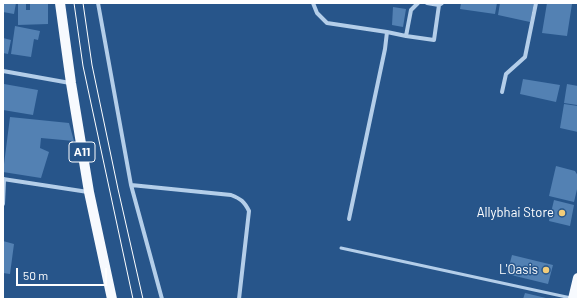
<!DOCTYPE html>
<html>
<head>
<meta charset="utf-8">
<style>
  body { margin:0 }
  #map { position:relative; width:581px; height:302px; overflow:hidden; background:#27558a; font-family:Barlow,sans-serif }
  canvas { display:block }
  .frame { position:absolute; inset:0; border:4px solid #fff; pointer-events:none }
  .scale { position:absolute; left:16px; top:268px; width:91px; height:18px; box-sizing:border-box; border:2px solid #fff; border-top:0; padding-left:5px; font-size:12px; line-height:14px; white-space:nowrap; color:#fff; -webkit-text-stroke:3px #27558a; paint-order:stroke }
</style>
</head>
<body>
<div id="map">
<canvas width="581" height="302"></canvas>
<div class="frame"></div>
<div class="scale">50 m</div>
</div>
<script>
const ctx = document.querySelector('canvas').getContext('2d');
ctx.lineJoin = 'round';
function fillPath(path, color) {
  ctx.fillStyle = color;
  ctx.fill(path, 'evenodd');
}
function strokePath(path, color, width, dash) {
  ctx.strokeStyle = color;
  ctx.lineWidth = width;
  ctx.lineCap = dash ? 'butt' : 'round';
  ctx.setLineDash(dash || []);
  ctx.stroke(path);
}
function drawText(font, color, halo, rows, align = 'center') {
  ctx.font = font + ' Barlow,sans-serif';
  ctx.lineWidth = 3;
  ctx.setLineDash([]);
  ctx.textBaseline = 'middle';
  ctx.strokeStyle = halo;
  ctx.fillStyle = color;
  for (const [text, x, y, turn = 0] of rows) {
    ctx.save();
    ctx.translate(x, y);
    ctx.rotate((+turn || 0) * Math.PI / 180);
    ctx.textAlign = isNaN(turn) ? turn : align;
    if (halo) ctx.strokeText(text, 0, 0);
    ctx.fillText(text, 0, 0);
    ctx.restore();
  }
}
const building = new Path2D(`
  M3 3H16L14 14 3 12Z
  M18 3H26V10H30V3H48V24L18 25Z
  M461 3H497L495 14 460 9Z
  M500 3H534L530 22 498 15Z
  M547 3 572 4 567 36 542 33Z
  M393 7 406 9 403 27 392 25Z
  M15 26 40 31 38 40 34 39 31 57 11 54Z
  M3 38 11 40 8 54 3 53Z
  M523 79 560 85 556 102 520 94Z
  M4 84 38 90 33 115 3 110Z
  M567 84 578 86 577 105 564 103Z
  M564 104 578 106V132L560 128Z
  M10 117 69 123 74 141 41 138 40 148 49 152 41 178 3 172Z
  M556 166 575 171 578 176V185L574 202 549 196Z
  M554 200 574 205 570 226 549 221Z
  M3 241 14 244 10 274 3 273Z
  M512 255 553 265 548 284 507 274Z
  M525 293 546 298V299H523Z`);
const lane = new Path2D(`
  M341 248 571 298`);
const street = new Path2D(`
  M98 3 131 185 162 299
  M313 3 317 13 327 23 387 32 385 49 349 219
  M418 3 411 10 406 36 434 40 439 5 442 3
  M427 3 439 5
  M387 32 406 36
  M3 71 70 83
  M502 92 506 74 525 57 536 3
  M3 179 88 192
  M131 185 231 195C241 199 244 201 249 211L239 299
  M3 204 4 179`);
const primary = new Path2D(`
  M60 3 71 83 89 192 112 299
  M573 299 578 278`);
const tram = new Path2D(`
  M74 3 83 66 133 299
  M83 3 92 65 118 189 143 299`);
const markers = [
  [562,213,4,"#f2cc79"],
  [546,270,4,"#f2cc79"]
];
const shields = [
  [82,152,26]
];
const shieldNames = [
  ["A11",82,152]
];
const poiNames = [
  ["Allybhai Store",554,213],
  ["L'Oasis",538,270]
];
fillPath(building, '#5381b3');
strokePath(lane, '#b4cee9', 3);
strokePath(street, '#b4cee9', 4);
strokePath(primary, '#f7fafe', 10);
strokePath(tram, '#fff', 1);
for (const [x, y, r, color] of markers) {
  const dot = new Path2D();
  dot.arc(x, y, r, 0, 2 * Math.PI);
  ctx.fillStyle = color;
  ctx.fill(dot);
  strokePath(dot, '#27558a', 1.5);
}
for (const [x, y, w] of shields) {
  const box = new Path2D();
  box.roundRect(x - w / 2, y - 10, w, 20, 3);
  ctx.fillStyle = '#27558a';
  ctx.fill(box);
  strokePath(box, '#fff', 1);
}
drawText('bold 12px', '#fff', null, shieldNames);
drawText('13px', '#fff', '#27558a', poiNames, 'right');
</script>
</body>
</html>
